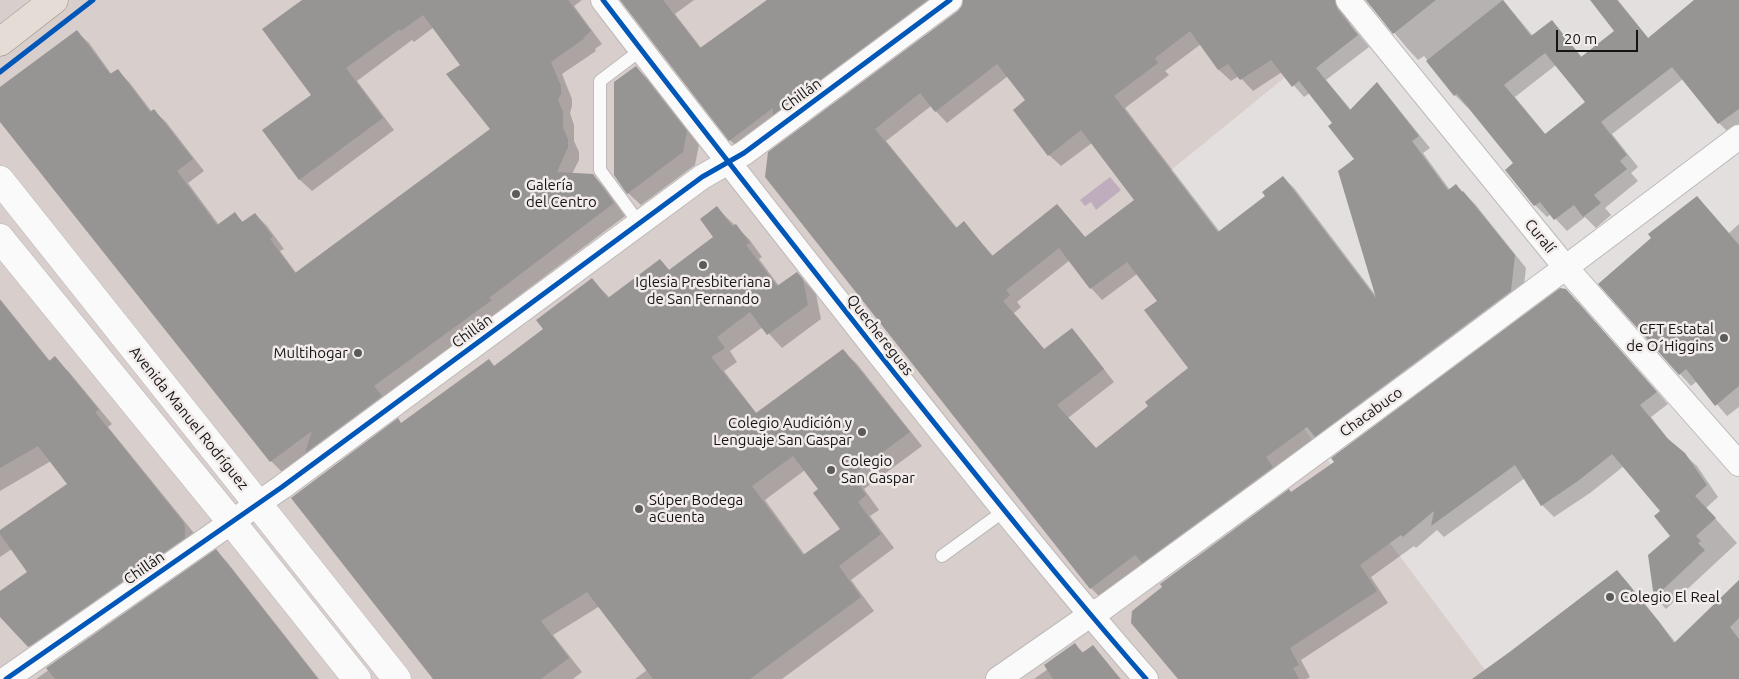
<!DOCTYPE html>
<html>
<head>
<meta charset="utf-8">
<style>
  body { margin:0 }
  #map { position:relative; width:1739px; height:679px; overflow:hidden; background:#e3dfde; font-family:Ubuntu,sans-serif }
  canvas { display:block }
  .scale { position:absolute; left:1556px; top:30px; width:82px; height:22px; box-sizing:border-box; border:2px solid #151313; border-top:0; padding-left:6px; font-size:15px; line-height:18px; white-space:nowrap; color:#151313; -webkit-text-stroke:4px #f1ebea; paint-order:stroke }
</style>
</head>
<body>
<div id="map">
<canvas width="1739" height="679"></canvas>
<div class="scale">20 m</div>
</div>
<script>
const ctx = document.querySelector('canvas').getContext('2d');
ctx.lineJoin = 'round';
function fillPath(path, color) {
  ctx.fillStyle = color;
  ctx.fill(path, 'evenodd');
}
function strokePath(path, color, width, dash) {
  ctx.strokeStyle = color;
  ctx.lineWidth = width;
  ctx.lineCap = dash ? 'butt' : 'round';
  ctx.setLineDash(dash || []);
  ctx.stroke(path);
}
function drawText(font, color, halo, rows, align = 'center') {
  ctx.font = font + ' Ubuntu,sans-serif';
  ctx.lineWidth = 5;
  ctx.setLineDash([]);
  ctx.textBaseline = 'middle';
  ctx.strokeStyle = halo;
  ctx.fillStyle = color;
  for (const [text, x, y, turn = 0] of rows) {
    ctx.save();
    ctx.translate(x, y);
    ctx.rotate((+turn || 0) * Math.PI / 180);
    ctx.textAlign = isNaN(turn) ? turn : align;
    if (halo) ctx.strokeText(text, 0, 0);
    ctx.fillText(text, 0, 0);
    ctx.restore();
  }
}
const built = new Path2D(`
  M0 0H1380L1133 201 1492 679H0Z`);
const water = new Path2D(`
  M1110 177 1121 190 1096 210 1091 202 1085 206 1080 200Z`);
const shadow = new Path2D(`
  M304 0H582L574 6 602 44 595 49 596 51 562 74 572 99V106L570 113 574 125V141L579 152V160L572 174 593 175 605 188 625 216 500 310 502 313 283 473 271 461 0 120V89L77 32 89 43 112 75 118 71 129 82 152 112 154 111 166 122 204 171 188 183 219 225 234 213 244 223 255 214 267 226 284 249 280 251 297 274 492 129 462 65 434 27 414 42 412 40 357 81 394 130 312 191 300 180 264 131 313 95Z
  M621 0H694L675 14 702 49 767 0H955L742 152 730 140Z
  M965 0H1353L1346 15 1349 22 1369 47 1326 80 1352 111 1377 84 1388 96 1430 148 1423 153 1450 190 1456 185 1475 204 1526 268 1522 303 1103 600 1091 588 766 176 959 12 964 5ZM1201 44 1219 70 1231 81 1239 76 1253 91 1282 72 1304 97 1310 93 1334 123 1356 159 1377 297 1295 189 1283 177 1267 196 1220 232 1125 108 1169 75 1165 71ZM1008 76 1027 100 1049 155 1061 166 1092 143 1136 200 1086 238 1057 205 994 257 964 223 957 228 886 141 931 106 947 123ZM1070 260 1091 288 1102 300 1137 274 1159 301 1190 368 1150 406 1096 449 1068 418 1114 382 1083 342 1072 330 1045 350 1014 313 1021 307 1017 302Z
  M1367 0H1503L1533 36 1552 22 1582 57 1616 31 1592 0H1618L1649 39 1694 1 1693 0H1739V129L1731 135 1719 123 1683 79 1612 134 1638 167 1631 173 1638 181 1605 208 1611 215 1596 228 1585 217 1567 231 1551 214 1547 217 1535 205 1515 163 1468 106 1467 107 1455 95 1424 56 1418 60 1407 48ZM1556 65 1587 102 1546 135 1515 97Z
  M636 68 649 80 699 145 695 165 641 205 628 193Z
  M717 208 749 239 762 257 759 259 779 286 797 273 810 287 816 294 821 319 782 348 763 327 730 351 737 362 724 371 757 414 843 351 857 364 922 446 864 489 879 510 870 516 894 548 851 580 874 611 782 679H635L647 670 600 606 553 635 582 672 573 679H436L402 424 489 361 495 367 544 329 592 280 610 298 660 261 670 271 715 237ZM805 470 820 490 842 529 805 555 765 500Z
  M1708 209 1729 233 1739 224V407L1727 416 1697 381 1691 386 1680 374Z
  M0 299 50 361 55 358 69 372 112 424 108 427 198 538 43 660 0 615V593L29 573 12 549 0 557V530L69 485 51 461 0 491Z
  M1578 302 1668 404 1651 417 1673 445 1697 466 1718 497 1706 508 1737 543 1666 609 1655 597 1650 556 1671 536 1661 511 1624 466 1590 493 1554 517 1542 505 1525 478 1444 537 1437 530 1416 548 1414 546 1371 577 1388 603 1301 660 1310 677 1306 679H1180L1292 493Z
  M216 551 227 562 319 679H36Z
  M1617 571 1628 583 1676 643 1739 582V679H1474Z
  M1075 645 1084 653 1093 646 1121 679H1034L1048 669Z`);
const building = new Path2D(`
  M302 0H568L591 31 584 37 585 38 551 62 561 86V94L558 100 563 112V128L568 139V147L557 172 593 174 614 203 489 298 492 300 374 386 382 396 305 453 312 431 270 462 0 122V87L77 30 110 74 118 69 150 112 154 109 193 159 177 171 217 225 235 212 242 222 255 213 273 237 270 239 295 273 490 129 446 74 460 65 423 15 401 31 400 29 346 68 383 118 299 180 262 130 311 95 262 29Z
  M620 0H663L700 48 767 0H927L773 115V108L729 141Z
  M963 0H1335L1337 9 1358 35 1316 68 1350 110 1377 82 1419 136 1412 141 1448 190 1456 184 1462 192 1463 191 1515 255 1511 291 1315 437 1307 427 1266 457 1273 467 1142 563 1135 555 1090 589 765 177 768 152 958 11 962 6ZM1190 31 1218 70 1228 64 1240 80 1271 60 1292 87 1299 81 1332 123 1328 126 1354 159 1338 171 1376 298 1283 176 1262 192 1265 196 1218 232 1114 96 1158 63 1155 58ZM997 64 1025 100 1013 110 1048 156 1081 130 1134 200 1085 237 1057 204 992 256 964 221 956 228 875 129 920 93 935 112ZM1059 248 1090 289 1127 262 1157 301 1144 310 1188 368 1145 402 1148 406 1096 448 1057 405 1104 369 1072 328 1044 349 1003 301 1010 295 1006 290Z
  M1366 0H1436L1393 34Z
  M1503 0 1531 36 1552 20 1581 57 1614 31 1590 0H1617L1648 38 1694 0H1739V109L1718 124 1672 67 1601 122 1627 155 1620 161 1627 169 1594 195 1601 203 1583 217 1574 205 1554 220 1540 202 1534 206 1505 170 1513 163 1457 94 1454 96 1426 61ZM1545 53 1585 102 1545 134 1504 85Z
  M636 66 687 131 683 152 627 194 614 175V82Z
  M1697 196 1739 245V386L1715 406 1686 369 1679 375 1598 284 1651 238 1648 234Z
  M717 206 732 226 736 224 750 243 746 245 777 286 797 272 803 279 808 305 767 335 750 312 717 337 725 348 711 357 756 413 843 349 910 432 852 475 866 495 858 502 881 534 839 566 861 597 750 679H653L587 592 541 621 569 658 541 679H433L291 498 398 418 401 423 489 359 494 366 543 329 536 320 592 278 608 298 660 259 669 270 713 237 700 219ZM793 456 818 489 813 493 840 529 803 555 752 486Z
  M1560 288 1566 289 1657 392 1640 405 1667 438 1685 453 1707 485 1695 496 1716 518 1696 536 1701 541 1698 543 1705 550 1654 598 1648 555 1670 536 1654 516 1660 511 1612 454 1578 481 1541 506 1515 465 1431 526 1434 511 1403 537 1401 535 1360 565 1377 591 1290 648 1299 665 1293 668 1299 679H1178L1131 623 1132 611 1162 587 1160 584 1289 489 1291 492 1334 462 1331 458Z
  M0 300 49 361 55 356 99 410 95 412 184 523 185 529V538L28 647 0 617V591L27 572 0 534V530L67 484 38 446 0 468Z
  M216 549 318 679H55L46 668Z
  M1617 570 1660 623 1674 643 1739 580V618L1730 627 1739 639V679H1472L1511 651Z
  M1075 643 1082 653 1093 645 1120 679H1053L1044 665Z`);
const service = new Path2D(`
  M639 223 600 170V81L641 50
  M942 556 1004 511`);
const minor = new Path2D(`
  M603 0C694 119 787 237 880 355 967 464 1054 574 1146 679
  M1348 0 1566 268 1739 464
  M6 679 282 487 702 177 744 153 950 0
  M998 679 1090 615 1103 608C1317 453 1529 296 1739 137`);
const secondary = new Path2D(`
  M0 180 397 679
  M0 238 238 530 357 679`);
const primary = new Path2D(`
  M0 42 54 0`);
const cycleway = new Path2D(`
  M603 0C694 119 787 237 880 355 967 464 1054 574 1146 679
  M0 72 93 0
  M6 679 282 487 702 177 744 153 950 0`);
const markers = [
  [516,194,5,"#5d5a5a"],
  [703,265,5,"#5d5a5a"],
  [1724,338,5,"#5d5a5a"],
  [358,353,5,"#5d5a5a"],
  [862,432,5,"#5d5a5a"],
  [831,470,5,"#5d5a5a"],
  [639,509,5,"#5d5a5a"],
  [1610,597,5,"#5d5a5a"]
];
const streetNames = [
  ["Chillán",801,95,-36],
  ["Curalí",1540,236,51],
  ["Chillán",472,331,-36],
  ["Quechereguas",880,335,52],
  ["Chacabuco",1371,412,-36],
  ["Avenida Manuel Rodríguez",189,418,51],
  ["Chillán",144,568,-35]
];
const poiNames = [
  ["Galería",526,185],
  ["del Centro",526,202],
  ["Iglesia Presbiteriana",703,282,"center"],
  ["de San Fernando",703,299,"center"],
  ["CFT Estatal",1714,329,"right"],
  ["de O´Higgins",1714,346,"right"],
  ["Multihogar",348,353,"right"],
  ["Colegio Audición y",852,423,"right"],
  ["Lenguaje San Gaspar",852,440,"right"],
  ["Colegio",841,461],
  ["San Gaspar",841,478],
  ["Súper Bodega",649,500],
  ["aCuenta",649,517],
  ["Colegio El Real",1620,597]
];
fillPath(built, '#d8cecc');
fillPath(water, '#bfadbe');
fillPath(shadow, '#0003');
fillPath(building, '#979494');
strokePath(service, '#bdbaba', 14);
strokePath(minor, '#bdbaba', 26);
strokePath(secondary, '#bdbaba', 29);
strokePath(primary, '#9d9085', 29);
strokePath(service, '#fbfafa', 12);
strokePath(minor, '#fbfafa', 24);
strokePath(secondary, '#fbfafa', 28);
strokePath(primary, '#e4ddd6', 28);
strokePath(cycleway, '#0057b8', 5);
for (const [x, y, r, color] of markers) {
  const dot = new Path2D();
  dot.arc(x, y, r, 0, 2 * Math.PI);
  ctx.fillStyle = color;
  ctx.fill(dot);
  strokePath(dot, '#f1ebea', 2);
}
drawText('15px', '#151313', '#f1ebea', streetNames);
drawText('15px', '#151313', '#f1ebea', poiNames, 'left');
</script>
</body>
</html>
